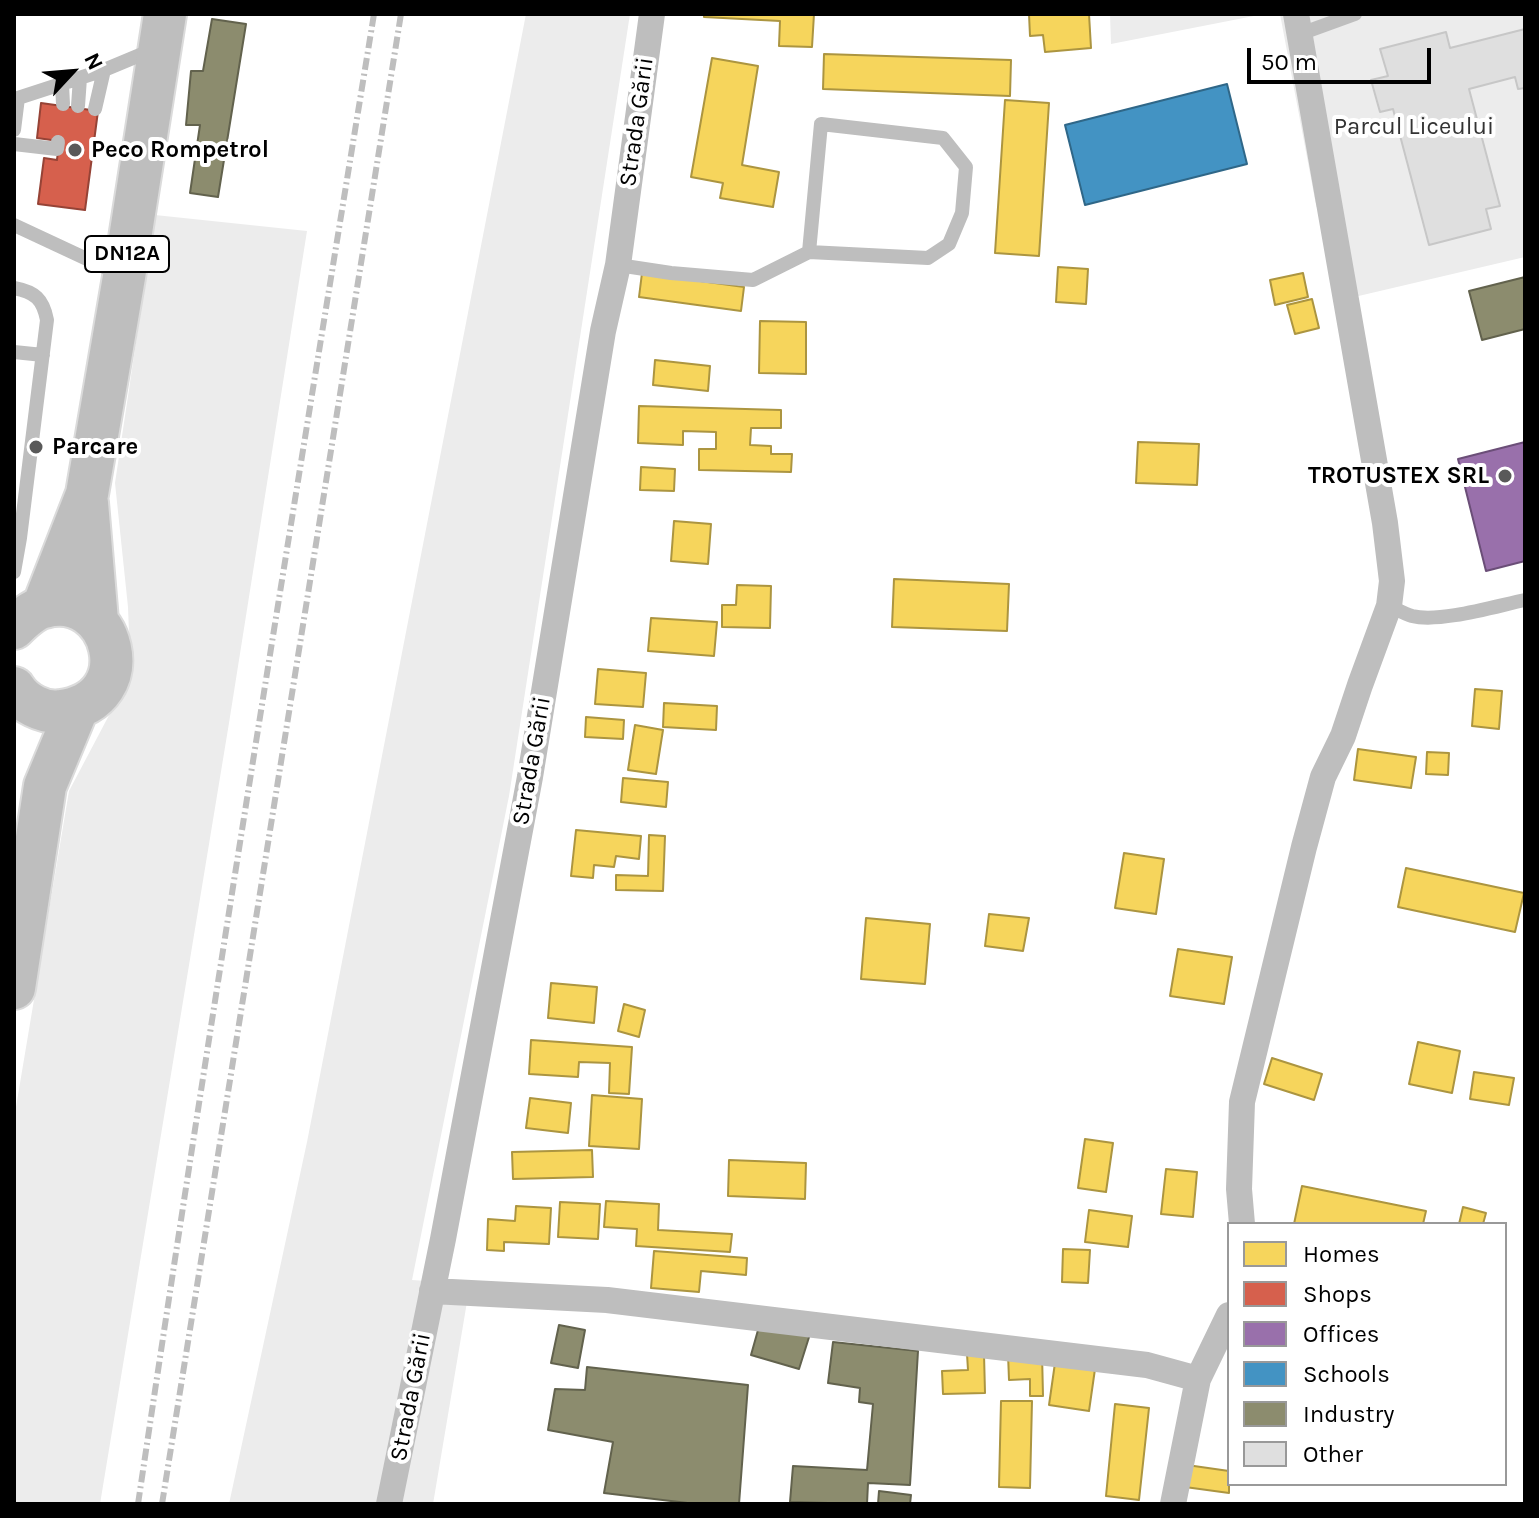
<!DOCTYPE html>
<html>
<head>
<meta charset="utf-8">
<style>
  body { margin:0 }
  #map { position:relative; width:1539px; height:1518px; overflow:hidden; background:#fff; font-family:Karla,sans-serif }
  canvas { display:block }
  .frame { position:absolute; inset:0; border:16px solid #000; pointer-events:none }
  .legend { position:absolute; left:1227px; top:1222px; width:280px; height:264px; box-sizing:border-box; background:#fff; border:2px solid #999; margin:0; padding:10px 14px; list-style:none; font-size:24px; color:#000 }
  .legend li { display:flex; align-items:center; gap:16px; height:40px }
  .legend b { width:40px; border:2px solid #999 }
  .north { position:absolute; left:32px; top:32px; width:80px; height:80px; -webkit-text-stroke:6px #fff; paint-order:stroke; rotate:64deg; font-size:22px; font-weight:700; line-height:32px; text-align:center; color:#000 }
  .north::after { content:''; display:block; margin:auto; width:28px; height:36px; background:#000; clip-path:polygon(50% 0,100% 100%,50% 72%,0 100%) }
  .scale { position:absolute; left:1247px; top:48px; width:184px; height:36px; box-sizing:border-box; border:4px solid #000; border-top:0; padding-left:10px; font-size:24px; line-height:28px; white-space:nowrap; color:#000; -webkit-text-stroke:6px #fff; paint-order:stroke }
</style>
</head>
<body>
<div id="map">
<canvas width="1539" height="1518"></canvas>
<div class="frame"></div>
<ul class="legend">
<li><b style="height:22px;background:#f6d55c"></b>Homes</li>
<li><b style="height:22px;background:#d6604d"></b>Shops</li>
<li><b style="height:22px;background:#9970ab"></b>Offices</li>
<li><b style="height:22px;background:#4393c3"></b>Schools</li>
<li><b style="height:22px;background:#8c8c6e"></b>Industry</li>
<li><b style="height:22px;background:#dfdfdf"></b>Other</li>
</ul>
<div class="north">N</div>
<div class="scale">50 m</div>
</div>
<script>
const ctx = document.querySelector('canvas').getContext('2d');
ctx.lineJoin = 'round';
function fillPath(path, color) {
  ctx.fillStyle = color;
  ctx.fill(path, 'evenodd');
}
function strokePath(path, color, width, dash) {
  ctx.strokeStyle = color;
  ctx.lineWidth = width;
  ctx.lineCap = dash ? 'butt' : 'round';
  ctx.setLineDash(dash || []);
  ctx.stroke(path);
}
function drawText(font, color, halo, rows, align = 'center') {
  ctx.font = font + ' Karla,sans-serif';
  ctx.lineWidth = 8;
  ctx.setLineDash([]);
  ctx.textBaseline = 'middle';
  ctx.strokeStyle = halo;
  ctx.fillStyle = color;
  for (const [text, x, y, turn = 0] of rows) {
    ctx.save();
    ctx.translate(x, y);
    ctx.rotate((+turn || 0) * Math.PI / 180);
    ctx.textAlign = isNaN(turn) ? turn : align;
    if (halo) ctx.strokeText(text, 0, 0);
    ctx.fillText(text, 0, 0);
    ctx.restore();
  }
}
const green = new Path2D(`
  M526 14H630L509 796 412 1280 470 1284 433 1504H229L307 1142Z
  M1110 14H1264L1111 44Z
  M1280 14H1525V257L1350 298 1316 205Z
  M155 215 307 231 229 723 100 1504H14V1108L16 1107 69 791 116 702 130 659 128 607 115 483Z`);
const homes = new Path2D(`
  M704 14H814L812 47 779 46 780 21 704 17Z
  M1029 14H1089L1091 48 1045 52 1043 35 1030 36Z
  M824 54 1011 60 1010 96 823 89Z
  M712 58 758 66 742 165 779 172 773 207 720 198 723 183 691 177Z
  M1005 100 1049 103 1039 256 995 253Z
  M1058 267 1088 269 1086 304 1056 302Z
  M642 273 744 287 741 311 639 297Z
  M1303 273 1308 297 1275 305 1270 280Z
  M1312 299 1319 328 1295 334 1287 305Z
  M760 321 806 322V374L759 373Z
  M655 360 710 366 708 391 653 385Z
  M639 406 781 410V428H751L750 445 771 446V454H792L791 472 699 470V449H716V432L683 431V445L638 443Z
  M1138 442 1199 444 1197 485 1136 483Z
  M641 467 675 469 674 491 640 490Z
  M674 521 711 524 708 564 671 561Z
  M894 579 1009 584 1007 631 892 627Z
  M737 585 771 586 770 628 722 627V605H736Z
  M651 618 717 622 714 656 648 651Z
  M598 669 646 673 643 707 595 704Z
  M1475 689 1502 691 1499 729 1472 726Z
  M664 703 717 706 716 730 663 727Z
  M586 717 624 720 623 739 585 737Z
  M635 725 663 730 656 774 628 770Z
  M1358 749 1416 757 1411 788 1354 780Z
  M1427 752 1449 753 1448 775 1426 774Z
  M623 778 668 782 666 807 621 802Z
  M576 830 641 836 639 859 616 856 614 867 594 865 593 878 571 876Z
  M649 835 665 836 663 891 616 890V875L648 876Z
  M1124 853 1164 859 1156 914 1115 908Z
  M1406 868 1524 893 1515 932 1398 907Z
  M989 914 1029 918 1023 951 985 946Z
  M866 918 930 924 925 984 861 979Z
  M1178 949 1232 957 1224 1004 1170 996Z
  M551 983 597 987 594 1023 548 1018Z
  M624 1004 645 1010 639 1037 618 1031Z
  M531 1040 632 1047 629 1094 609 1093 610 1063 579 1062 578 1077 529 1074Z
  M1418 1042 1460 1051 1452 1093 1409 1084Z
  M1272 1058 1322 1074 1314 1100 1264 1084Z
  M1474 1072 1514 1078 1509 1105 1470 1099Z
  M592 1095 642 1099 639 1149 589 1146Z
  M530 1098 571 1103 568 1133 526 1128Z
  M1085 1139 1113 1143 1106 1192 1078 1188Z
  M592 1150 593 1177 513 1179 512 1152Z
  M729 1160 806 1163 805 1199 728 1196Z
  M1166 1169 1197 1172 1193 1217 1161 1214Z
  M1302 1186 1426 1211 1423 1224H1294Z
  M606 1201 659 1204 658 1230 732 1234 730 1252 636 1246 637 1229 604 1227Z
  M560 1202 600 1204 598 1239 558 1237Z
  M516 1206 551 1208 549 1244 504 1242V1251L487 1250 488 1219 515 1221Z
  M1463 1207 1486 1213 1483 1224H1459Z
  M1089 1210 1132 1216 1128 1247 1085 1242Z
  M1063 1249 1090 1250 1088 1283 1062 1282Z
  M654 1251 747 1258 746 1275 701 1271 699 1292 651 1288Z
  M1042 1353 1043 1396H1030V1379L1009 1380 1008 1354Z
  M967 1354H984L985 1393 943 1394 942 1371 968 1370Z
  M1055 1363 1095 1369 1089 1411 1049 1405Z
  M1001 1401H1032L1030 1488 999 1487Z
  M1115 1404 1149 1408 1139 1500 1106 1496Z
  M1187 1465 1229 1471V1493L1185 1487Z`);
const shops = new Path2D(`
  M41 103 98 111 85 210 38 204 44 158 57 160 59 141 37 138Z`);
const offices = new Path2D(`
  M1525 442V561L1486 571 1458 459Z`);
const schools = new Path2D(`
  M1227 84 1247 164 1085 205 1065 125Z`);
const industry = new Path2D(`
  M212 19 246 24 218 197 190 193 200 125H186L191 71H203Z
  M1525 277V329L1482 340 1469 291Z
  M760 1323 810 1334 799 1369 751 1355Z
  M559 1325 585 1330 578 1368 551 1363Z
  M833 1342 918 1351 910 1485 868 1483 867 1504 790 1502 793 1466 867 1470 873 1404 859 1402 860 1388 828 1383Z
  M587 1367 748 1385 739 1504H696L604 1493 613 1442 548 1430 555 1389 585 1390Z
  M879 1491 911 1495 910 1504H878Z`);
const building = new Path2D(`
  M1525 29V88L1518 89 1515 77 1469 89 1500 206 1486 209 1491 229 1429 245 1393 109 1380 112 1371 80 1388 76 1380 49 1446 32 1450 48Z`);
const service = new Path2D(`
  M1300 34 1355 14
  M62 84 63 104
  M78 106 80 78
  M95 109 104 70
  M14 130 18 98 104 70 152 50
  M14 144 57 149 58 142
  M14 225 119 274
  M618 265 671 273 753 280 809 252 928 258 949 244 962 213 966 167 943 138 821 124 809 252
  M14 288C35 292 43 299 47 320L20 538 14 537
  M14 352 43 355
  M14 572 20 538
  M1389 606C1396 609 1405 614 1412 616 1440 623 1496 606 1525 600`);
const minor = new Path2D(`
  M1242 1224 1239 1189 1242 1102 1304 847 1323 777 1343 736 1360 685 1389 606 1392 581 1385 523 1296 14
  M432 1291 607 1300 1147 1365 1198 1379
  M389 1504 443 1239 530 777 603 331 618 265 652 14
  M1173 1504 1198 1379 1229 1315`);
const primary = new Path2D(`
  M87 503 97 621
  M43 607 87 494 124 277 165 14
  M14 628C22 620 32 610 44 607 113 588 145 700 61 711 44 714 23 703 14 688
  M14 988 45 786 77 709`);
const rail = new Path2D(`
  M138 1504C212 1007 293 510 374 14
  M162 1504 401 14`);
const markers = [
  [75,150,8,"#595959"],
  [36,447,8,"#595959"],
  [1505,476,8,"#595959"]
];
const shields = [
  [127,254,84]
];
const shieldNames = [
  ["DN12A",127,254]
];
const streetNames = [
  ["Strada Gării",637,122,-82],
  ["Strada Gării",532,761,-80],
  ["Strada Gării",411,1397,-79]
];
const parkNames = [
  ["Parcul Liceului",1414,127]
];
const poiNames = [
  ["Peco Rompetrol",91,150],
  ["Parcare",52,447],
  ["TROTUSTEX SRL",1489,476,"right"]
];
fillPath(green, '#ececec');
fillPath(homes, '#f6d55c');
strokePath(homes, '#ac9540', 2);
fillPath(shops, '#d6604d');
strokePath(shops, '#964336', 2);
fillPath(offices, '#9970ab');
strokePath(offices, '#6b4e78', 2);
fillPath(schools, '#4393c3');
strokePath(schools, '#2f6788', 2);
fillPath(industry, '#8c8c6e');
strokePath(industry, '#62624d', 2);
fillPath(building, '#dfdfdf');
strokePath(building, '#c7c7c7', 2);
strokePath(primary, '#dbdbdb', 46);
strokePath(service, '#bebebe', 14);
strokePath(minor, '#bebebe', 26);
strokePath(primary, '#bebebe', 42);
strokePath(rail, '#bebebe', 6, [12, 4, 2, 4]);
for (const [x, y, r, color] of markers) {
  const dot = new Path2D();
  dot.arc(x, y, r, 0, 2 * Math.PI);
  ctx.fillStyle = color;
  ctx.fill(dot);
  strokePath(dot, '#fff', 3);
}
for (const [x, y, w] of shields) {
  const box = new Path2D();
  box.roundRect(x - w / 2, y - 18, w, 36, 6);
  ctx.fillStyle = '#fff';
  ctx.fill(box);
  strokePath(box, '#000', 2);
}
drawText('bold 22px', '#000', null, shieldNames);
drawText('24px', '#000', '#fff', streetNames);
drawText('24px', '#333', '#fff', parkNames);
drawText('bold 24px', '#000', '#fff', poiNames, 'left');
</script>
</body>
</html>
